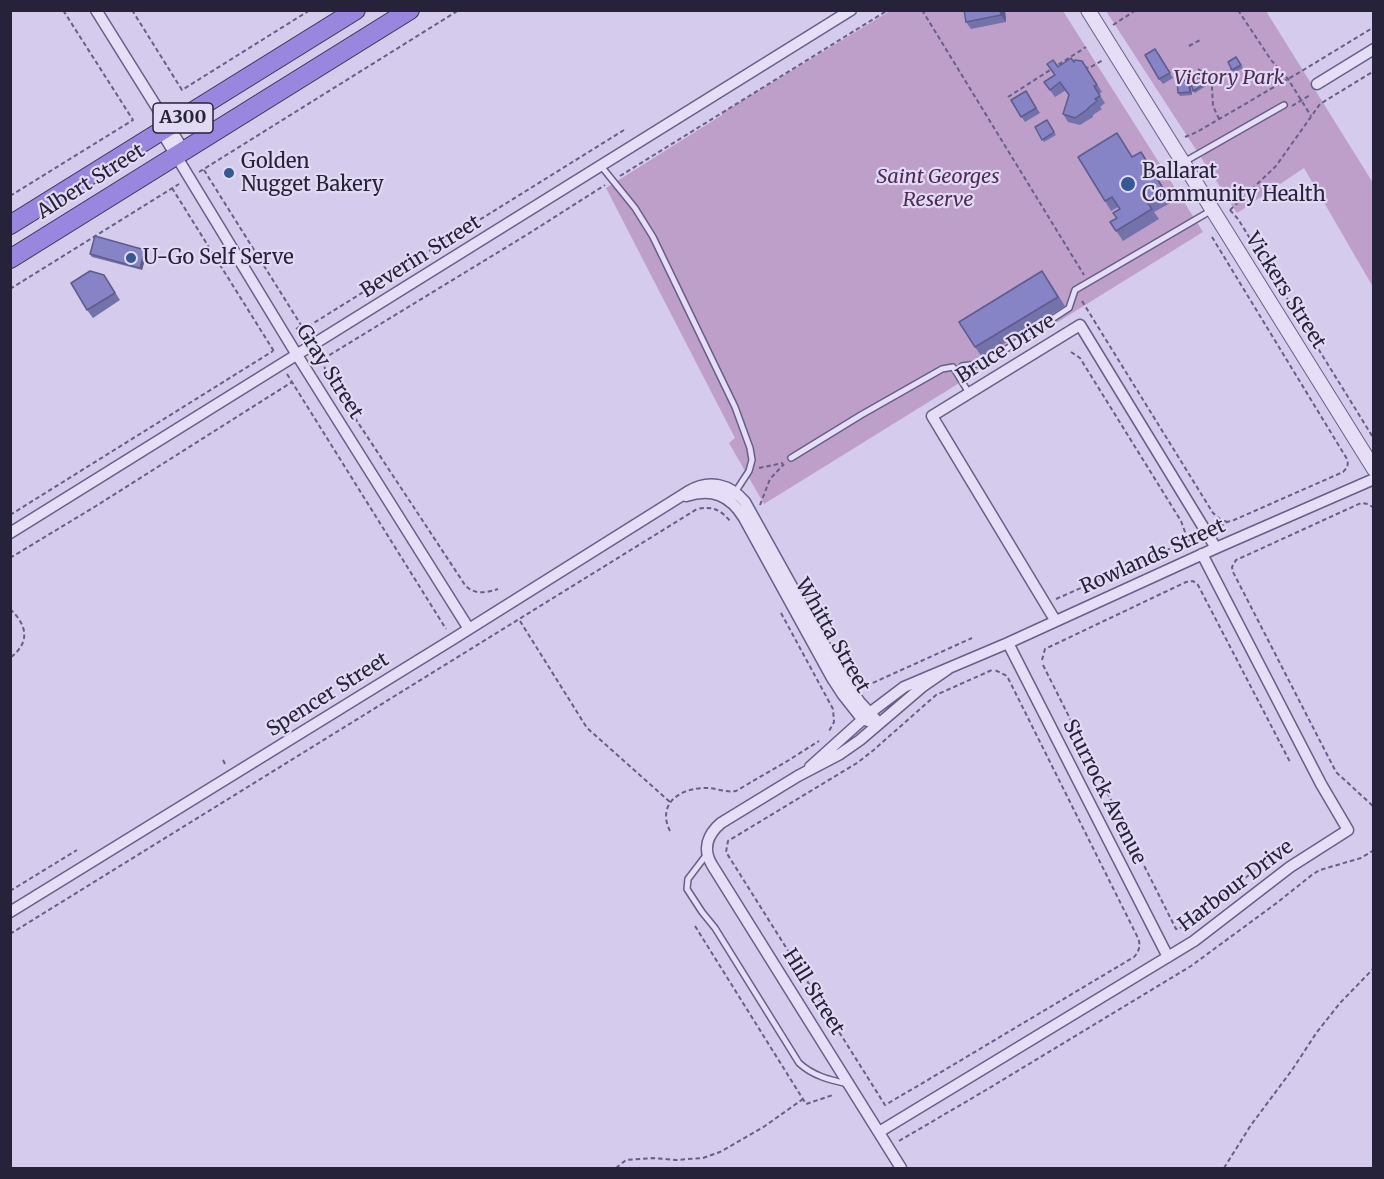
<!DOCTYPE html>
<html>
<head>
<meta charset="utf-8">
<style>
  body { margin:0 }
  #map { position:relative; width:1384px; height:1179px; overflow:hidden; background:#d5cbec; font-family:Merriweather,serif }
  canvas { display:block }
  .frame { position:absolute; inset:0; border:12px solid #252239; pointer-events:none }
</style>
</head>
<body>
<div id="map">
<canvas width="1384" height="1179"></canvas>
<div class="frame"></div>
</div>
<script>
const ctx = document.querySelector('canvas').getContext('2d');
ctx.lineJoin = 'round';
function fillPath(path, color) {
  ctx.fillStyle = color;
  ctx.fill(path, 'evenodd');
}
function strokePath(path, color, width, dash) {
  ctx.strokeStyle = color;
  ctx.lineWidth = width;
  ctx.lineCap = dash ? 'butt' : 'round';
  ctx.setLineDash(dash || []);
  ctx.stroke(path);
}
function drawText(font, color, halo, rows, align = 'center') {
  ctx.font = font + ' Merriweather,serif';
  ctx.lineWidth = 4.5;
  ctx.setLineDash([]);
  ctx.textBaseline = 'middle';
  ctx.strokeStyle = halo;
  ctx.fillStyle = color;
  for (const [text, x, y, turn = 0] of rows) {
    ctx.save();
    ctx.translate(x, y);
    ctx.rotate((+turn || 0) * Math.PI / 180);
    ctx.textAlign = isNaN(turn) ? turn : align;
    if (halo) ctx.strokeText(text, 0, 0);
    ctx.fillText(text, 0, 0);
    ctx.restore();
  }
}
const green = new Path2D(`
  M890 11H1063L1203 232 764 504 729 443 735 438 606 188 722 115V113Z
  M1106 11H1266L1373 183V287L1304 168 1237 213Z`);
const path = new Path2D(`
  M132 10 182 90 310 10
  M922 10 1084 275
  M1238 10 1271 60 1288 79 1311 116
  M1113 25 1136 10
  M1189 46 1200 40
  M1084 67 1089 68 1103 60
  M1198 69 1205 74 1212 87 1213 106 1219 119
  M1211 81 1231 69
  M1008 97 1086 47
  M1292 106 1310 95
  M1185 137 1197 132 1305 69 1374 27
  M204 170 301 325
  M199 172 459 10
  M620 176 888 10
  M172 188 275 353
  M10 196 133 120 63 10
  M1230 210 1238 219 1374 439
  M1230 210 1276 166 1320 104 1374 71
  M1212 237 1347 459C1349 465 1347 468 1343 472L1234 520 1227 522 1218 528
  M10 289 179 184
  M1082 301 1213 513 1220 519 1227 522
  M296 329 301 326 304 329 624 130
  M1071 352 1080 358 1181 521 1185 532 1181 542
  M319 353 323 359 326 374 465 585C474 595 486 593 498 589
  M323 359 528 234 605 185
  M287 374 446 629
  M759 468 783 463
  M760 505 770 479 784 464
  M1374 508 1368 504 1361 503 1245 556 1236 560 1232 567 1233 572 1336 772 1374 807
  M10 515 273 351
  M10 558 96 506 292 382
  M1056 599 1196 537
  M10 609C27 625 31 642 10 658
  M781 613 833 709 834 722 828 733
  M520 621 587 728 670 802
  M1042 660 1045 649 1186 582 1193 581 1198 585 1290 762
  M1043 665 1176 929H1179L1285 847
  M866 686 972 638
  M877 747 936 695 992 670
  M875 749 857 763 728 841 726 852 885 1105 916 1087 1134 957C1139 952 1141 945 1138 938L1007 676 995 670
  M223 760 226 766
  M670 831C657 805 678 789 703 788 714 787 725 793 736 791L789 760 819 741
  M10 891 77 850
  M695 926 806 1104 833 1095
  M10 934 697 509C712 506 720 509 730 521
  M899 1141 986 1090 1191 966 1278 902 1313 874 1320 870 1361 858 1374 850
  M616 1168 626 1160 653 1158 676 1160 703 1158 720 1152 765 1126 803 1099
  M1224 1168 1251 1125 1292 1070 1317 1032 1340 1003 1374 968`);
const service = new Path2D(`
  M1184 162 1284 105
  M601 166 635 208 653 237 735 407 750 448 752 460 749 471 734 494
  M957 373 962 366 985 363 1069 308 1075 290 1212 210
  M791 458 861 415 942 369 953 367 969 393
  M707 854 688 879 687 889 702 912 715 928 799 1063C813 1076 830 1080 848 1084`);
const minor = new Path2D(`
  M96 10 184 151
  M1317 84 1374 49
  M161 131 297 355 469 629
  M686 496C712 488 730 495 744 518L832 678 843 695 862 719 868 721
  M10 533 851 10
  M1055 620 932 416 1080 325 1216 548
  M1008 643 1168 957
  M810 767 871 712 904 687 1008 643 1216 548 1374 479
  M10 912 453 639 689 491C709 479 730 484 745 502L844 680 859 701 879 723
  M879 1132 1194 941 1290 867 1348 830 1321 784 1202 554
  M901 1168 712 865C702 849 708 834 721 823L798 776 840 754 860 740 922 687 948 669`);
const tertiary = new Path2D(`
  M1088 10 1374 469`);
const trunk = new Path2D(`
  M10 225 356 10
  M10 259 410 10`);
const wall = new Path2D(`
  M1005 10 1006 22 971 29 966 22Z
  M1159 54 1173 78 1163 84 1159 79Z
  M1236 57 1243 68 1234 73 1228 62Z
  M1082 61 1102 92 1099 94 1105 103 1100 107 1102 109 1093 115V117L1080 125 1068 122 1063 114 1069 95 1066 90 1055 97 1044 82 1074 62Z
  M1197 75 1206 86 1195 93 1193 91Z
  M1188 80 1190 82 1192 95 1180 96 1178 93Z
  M1026 91 1040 113 1025 122 1011 100Z
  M1047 120 1056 135 1044 142 1035 127Z
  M1117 133 1132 157 1141 152 1172 202 1154 212 1159 219 1123 241 1110 222 1117 218 1120 209 1118 207 1111 211 1105 201Z
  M147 252 142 270 92 257 90 254Z
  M1049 281 1065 306 982 357 975 347Z
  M109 283 120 300 93 318 87 310Z`);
const shadedWall = new Path2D(`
  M1000 10H1005L1006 22 1001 15Z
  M1188 80 1190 82 1192 95 1190 92Z
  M1141 152 1148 162 1172 202 1165 192Z
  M145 250 147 252 142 270 140 268Z`);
const building = new Path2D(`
  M964 10H1000L1001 15 966 22Z
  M1155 49 1170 73 1159 79 1145 55Z
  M1236 57 1241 65 1232 70 1228 62Z
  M1071 58 1074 62 1075 60 1082 61 1097 85 1094 86 1100 96 1095 99 1097 101 1088 108V109L1075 118 1063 114 1069 95 1060 82 1050 90 1044 82 1055 75 1047 64 1053 60 1058 67Z
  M1197 75 1205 84 1193 91 1190 80Z
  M1188 80 1190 92 1178 93 1177 81Z
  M1026 91 1036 108 1021 117 1011 100Z
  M1047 120 1054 132 1042 140 1035 127Z
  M1117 133 1132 157 1141 152 1165 192 1147 202 1152 209 1116 231 1110 222 1117 218 1113 213 1120 209 1112 197 1105 201 1078 157Z
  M95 236 145 250 140 268 90 254Z
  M90 271 104 275 115 293 87 310 71 283Z
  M1042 271 1058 297 975 347 959 322Z`);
const markers = [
  [229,173,6,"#355992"],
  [1128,184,8,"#355992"],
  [131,258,6,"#355992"]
];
const shields = [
  [183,118,60]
];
const shieldNames = [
  ["A300",183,118]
];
const parkNames = [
  ["Victory Park",1229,78],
  ["Saint Georges",938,177],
  ["Reserve",938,200]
];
const poiNames = [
  ["Golden",241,162],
  ["Nugget Bakery",241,185],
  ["Ballarat",1142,172],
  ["Community Health",1142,195],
  ["U-Go Self Serve",143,258]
];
const streetNames = [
  ["Albert Street",91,182,-32],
  ["Beverin Street",421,257,-32],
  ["Vickers Street",1285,291,58],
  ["Bruce Drive",1006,349,-32],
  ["Gray Street",329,372,58],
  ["Rowlands Street",1153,557,-24],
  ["Whitta Street",832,636,60],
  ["Spencer Street",328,695,-32],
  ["Sturrock Avenue",1104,792,63],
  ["Harbour Drive",1236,886,-37],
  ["Hill Street",813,992,58]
];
fillPath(green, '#be9fca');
strokePath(service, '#666088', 8);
strokePath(minor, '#666088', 13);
strokePath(tertiary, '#666088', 16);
strokePath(trunk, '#363456', 20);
strokePath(path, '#666088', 2, [4.5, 3]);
strokePath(service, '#e6def7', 5);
strokePath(minor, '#e6def7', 10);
strokePath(tertiary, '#e6def7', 14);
strokePath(trunk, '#9986df', 18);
fillPath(wall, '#7372ab');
fillPath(shadedWall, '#5e5c8b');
fillPath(building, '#8684c7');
strokePath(building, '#5e5c8b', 1.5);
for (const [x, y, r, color] of markers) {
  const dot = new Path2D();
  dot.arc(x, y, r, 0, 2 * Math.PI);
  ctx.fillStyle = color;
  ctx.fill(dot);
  strokePath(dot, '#e2daf4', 2);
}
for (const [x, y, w] of shields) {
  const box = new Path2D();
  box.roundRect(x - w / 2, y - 15, w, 30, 4.5);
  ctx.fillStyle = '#e2daf4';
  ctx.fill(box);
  strokePath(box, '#252239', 1.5);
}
drawText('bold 18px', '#252239', null, shieldNames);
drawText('italic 20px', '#4f2a54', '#e2daf4', parkNames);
drawText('20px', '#252239', '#e2daf4', poiNames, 'left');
drawText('20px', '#252239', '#e2daf4', streetNames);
</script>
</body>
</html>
